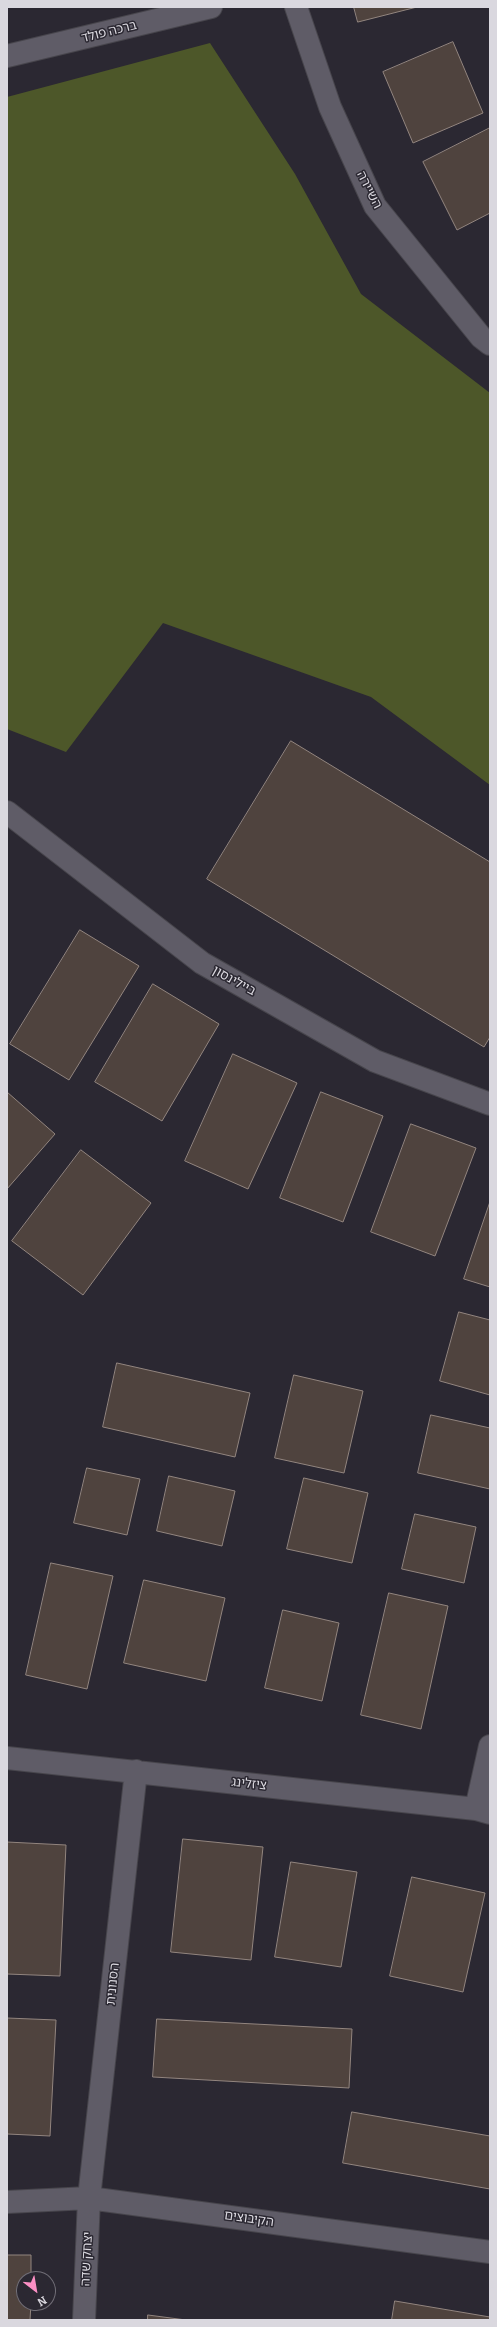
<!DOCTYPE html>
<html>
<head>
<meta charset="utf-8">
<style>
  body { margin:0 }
  #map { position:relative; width:497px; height:2327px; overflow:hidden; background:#2b2832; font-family:Bitter,serif }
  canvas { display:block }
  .frame { position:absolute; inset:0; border:8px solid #dad8df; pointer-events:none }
  .north { position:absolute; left:16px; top:2271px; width:40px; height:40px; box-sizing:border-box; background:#2b2832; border:1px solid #716e77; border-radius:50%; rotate:149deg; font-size:11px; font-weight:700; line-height:16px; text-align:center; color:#dad8df }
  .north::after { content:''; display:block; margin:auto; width:14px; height:18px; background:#fb8fc4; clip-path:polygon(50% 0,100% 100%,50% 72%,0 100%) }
</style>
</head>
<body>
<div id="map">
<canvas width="497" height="2327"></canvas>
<div class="frame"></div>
<div class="north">N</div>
</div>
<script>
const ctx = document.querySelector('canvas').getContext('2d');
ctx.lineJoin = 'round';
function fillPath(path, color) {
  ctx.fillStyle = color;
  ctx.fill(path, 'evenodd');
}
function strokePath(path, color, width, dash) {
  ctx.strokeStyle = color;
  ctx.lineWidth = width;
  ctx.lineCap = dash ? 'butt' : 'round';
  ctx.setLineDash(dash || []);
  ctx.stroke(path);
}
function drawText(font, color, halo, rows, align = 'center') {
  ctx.font = font + ' Bitter,"Noto Sans Hebrew",serif';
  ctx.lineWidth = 3;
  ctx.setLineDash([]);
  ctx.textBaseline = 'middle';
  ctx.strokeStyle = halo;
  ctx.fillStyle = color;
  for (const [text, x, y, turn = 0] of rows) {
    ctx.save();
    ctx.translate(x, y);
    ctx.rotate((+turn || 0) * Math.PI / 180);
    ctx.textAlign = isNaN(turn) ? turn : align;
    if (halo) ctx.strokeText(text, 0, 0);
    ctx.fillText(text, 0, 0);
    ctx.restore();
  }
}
const green = new Path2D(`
  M210 43 295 174 361 294 490 393V785L371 697 163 623 66 752 7 729V97Z`);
const building = new Path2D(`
  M354 7H417L358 22Z
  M453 42 483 113 413 143 383 72Z
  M490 128V213L457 230 423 162Z
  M291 741 490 862V1037L484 1047 207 879Z
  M80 930 139 966 69 1080 10 1044Z
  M153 984 219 1024 162 1121 95 1082Z
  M233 1054 297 1083 248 1189 185 1161Z
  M7 1092 55 1134 7 1189Z
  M321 1092 383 1116 343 1222 280 1198Z
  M411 1124 476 1148 435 1256 371 1232Z
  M81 1150 151 1203 83 1295 12 1241Z
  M490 1202V1287L464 1279Z
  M459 1312 490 1320V1395L440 1381Z
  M117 1363 250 1393 235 1457 103 1427Z
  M294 1375 363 1391 344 1473 275 1458Z
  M431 1415 490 1428V1489L418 1473Z
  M87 1468 140 1479 127 1535 74 1523Z
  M169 1476 235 1491 222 1546 157 1531Z
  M304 1478 368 1493 352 1563 287 1549Z
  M415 1514 476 1527 464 1583 402 1569Z
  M51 1563 113 1576 87 1689 26 1675Z
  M144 1580 225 1598 206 1681 124 1663Z
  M389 1593 448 1606 421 1729 361 1715Z
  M283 1610 339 1623 322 1701 265 1688Z
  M183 1839 263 1847 251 1960 171 1952Z
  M7 1842 66 1845 60 1976 7 1974Z
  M291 1862 357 1872 341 1967 275 1957Z
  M412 1877 485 1893 463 1992 390 1976Z
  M7 2018 56 2020 50 2136 7 2134Z
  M157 2019 352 2029 349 2088 153 2077Z
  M352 2112 490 2136V2189L343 2163Z
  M7 2255H31V2279H24V2303H31L30 2320H7Z
  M395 2301 490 2317V2320H392Z
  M148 2315 186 2320H148Z`);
const minor = new Path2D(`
  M296 7 330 107 375 206 481 337 490 344
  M7 56 211 7
  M7 812 202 963 375 1061 490 1104
  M7 1758 476 1809 490 1813
  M476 1809 490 1746
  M7 2202 89 2198 490 2252
  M84 2320 89 2198 136 1771`);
const streetNames = [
  ["ברכה פולד",109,32,-14],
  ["השיירה",369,190,63],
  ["ביילינסון",234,981,29],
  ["ציזלינג",249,1784,6],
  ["הסנונית",113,1984,-84],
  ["הקיבוצים",249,2219,8],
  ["יצחק שדה",87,2259,-87]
];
fillPath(green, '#4d5729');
fillPath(building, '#4f433e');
strokePath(building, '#92857f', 1);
strokePath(minor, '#47454c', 24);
strokePath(minor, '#5f5c67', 22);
drawText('13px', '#dad8df', '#2b2832', streetNames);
</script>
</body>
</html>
